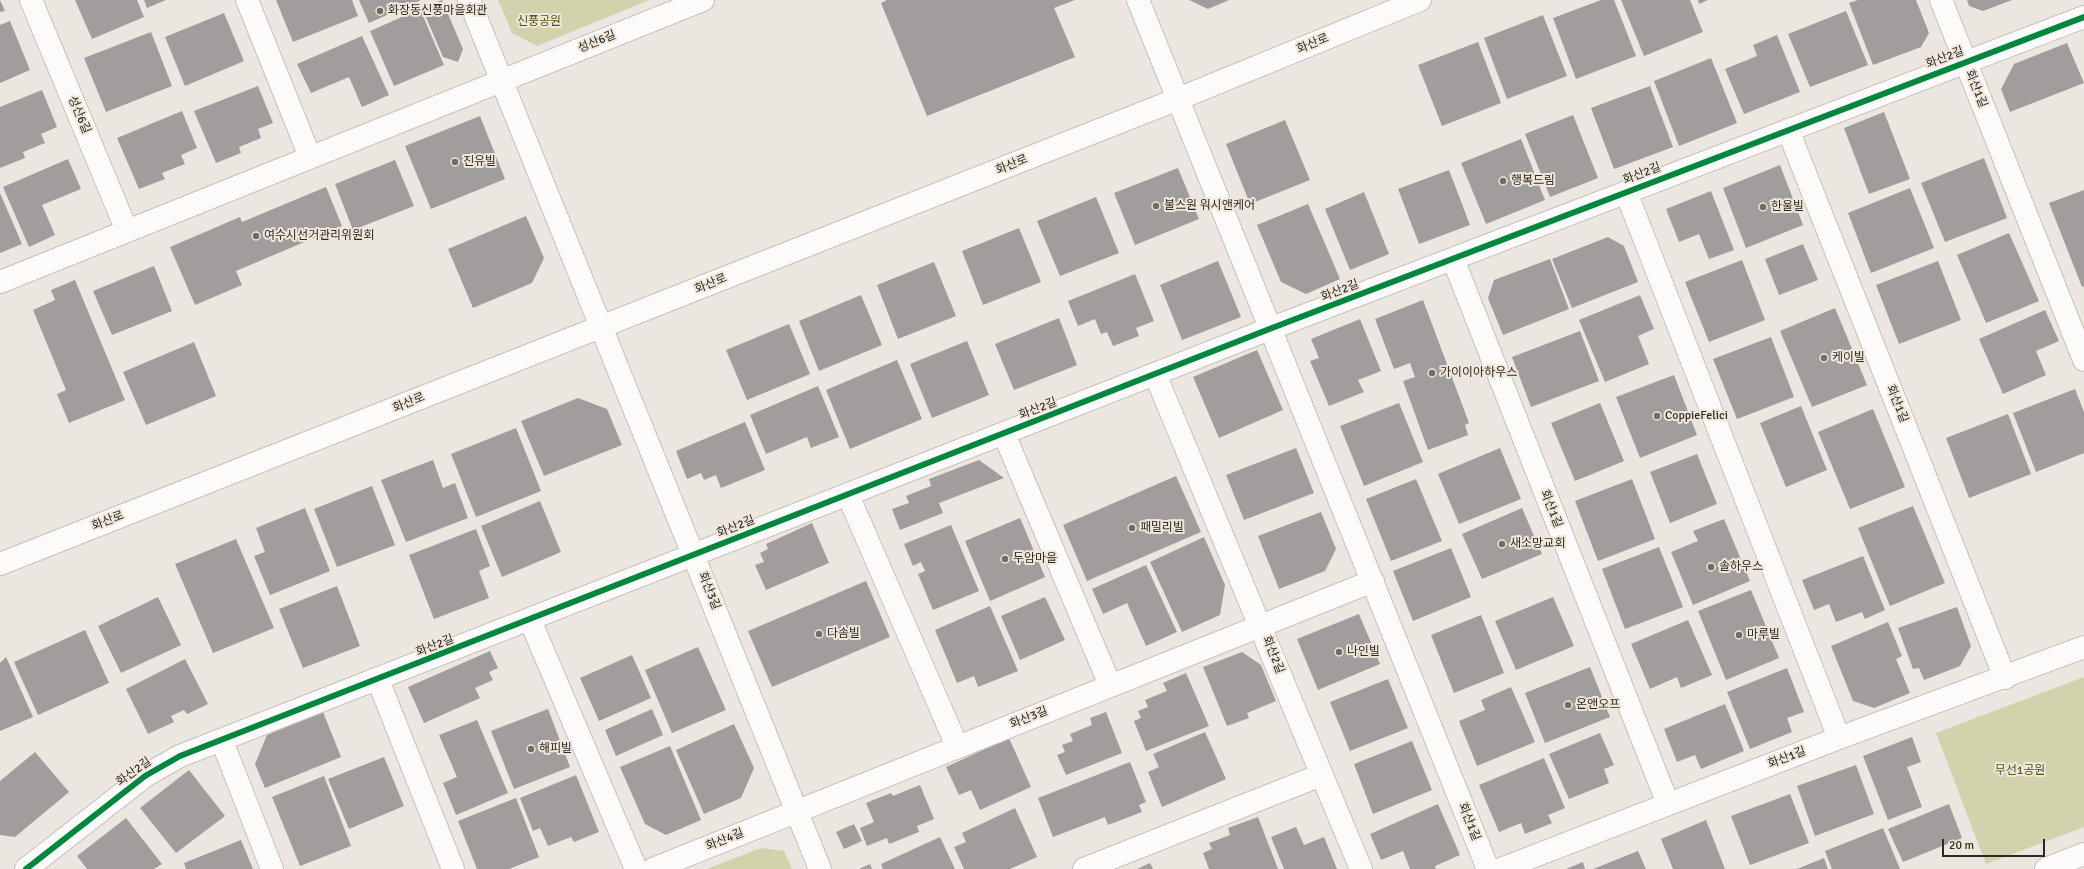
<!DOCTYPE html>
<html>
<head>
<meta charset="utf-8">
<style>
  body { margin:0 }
  #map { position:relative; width:2084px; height:869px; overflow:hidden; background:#ebe6e0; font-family:Signika,sans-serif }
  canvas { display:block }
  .scale { position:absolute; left:1942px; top:839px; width:103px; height:18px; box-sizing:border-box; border:2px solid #2d2a25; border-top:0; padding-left:5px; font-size:12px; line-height:14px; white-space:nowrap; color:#2d2a25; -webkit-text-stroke:3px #f0e7db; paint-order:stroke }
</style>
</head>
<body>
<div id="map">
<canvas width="2084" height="869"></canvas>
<div class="scale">20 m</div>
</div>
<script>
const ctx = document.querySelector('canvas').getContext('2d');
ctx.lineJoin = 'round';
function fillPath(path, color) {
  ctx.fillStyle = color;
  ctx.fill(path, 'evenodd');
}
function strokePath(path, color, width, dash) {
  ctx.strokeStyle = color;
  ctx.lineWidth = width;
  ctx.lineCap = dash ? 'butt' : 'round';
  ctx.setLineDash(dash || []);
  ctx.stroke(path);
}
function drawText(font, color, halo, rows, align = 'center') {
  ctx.font = font + ' Signika,"Noto Sans KR",sans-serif';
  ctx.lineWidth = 4;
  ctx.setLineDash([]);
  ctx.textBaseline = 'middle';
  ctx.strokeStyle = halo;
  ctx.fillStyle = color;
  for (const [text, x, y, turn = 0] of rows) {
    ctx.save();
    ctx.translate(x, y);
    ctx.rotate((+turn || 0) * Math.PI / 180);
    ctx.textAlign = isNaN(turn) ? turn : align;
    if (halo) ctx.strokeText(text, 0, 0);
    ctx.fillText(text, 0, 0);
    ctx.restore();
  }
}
const green = new Path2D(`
  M498 0H649L537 46 512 33Z
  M2084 677V827L1986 864 1936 733Z
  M761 848 784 851 792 869H707Z`);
const building = new Path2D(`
  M0 0 5 11 0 12Z
  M75 0H137L144 17 92 39Z
  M144 0H166L147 8Z
  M276 0H352L358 16 293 42Z
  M359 0H421L369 23Z
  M442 0 463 49 458 62 443 57 422 8Z
  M887 0H1075L1054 8 1075 57 927 116 881 3Z
  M1189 0H1229L1208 9Z
  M1601 0H1614L1636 56 1576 79 1553 18Z
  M1621 0H1690L1703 32 1644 56Z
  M1698 0H1708L1699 4Z
  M1858 0H1916L1929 33 1921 47 1873 65 1849 3Z
  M1967 0H2012L1983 11 1969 6Z
  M420 9 444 65 394 86 370 31Z
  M1846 11 1868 65 1810 87 1788 34Z
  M224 13 244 61 185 86 165 37Z
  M1543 15 1567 76 1507 99 1484 38Z
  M10 21 30 70 0 83V25Z
  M151 32 172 86 106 112 84 58Z
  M1777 35 1800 92 1744 114 1725 69 1757 56 1753 45Z
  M362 36 389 95 362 107 349 77 311 93 297 64Z
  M1478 42 1501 103 1442 126 1418 65Z
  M2067 43 2084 83 2010 112 2001 89 2014 64Z
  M1711 58 1737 123 1679 146 1654 81Z
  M258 86 273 123 258 129 261 138 239 147 241 153 216 163 194 111Z
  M1650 86 1673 147 1614 169 1591 108Z
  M42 90 57 127 41 134 45 143 23 152 25 158 0 168V107Z
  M182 111 197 148 181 155 185 164 162 173 165 179 139 189 117 138Z
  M1884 112 1910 179 1869 194 1844 128Z
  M1573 115 1598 178 1550 197 1525 134Z
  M480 116 505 179 431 209 405 146Z
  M1285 120 1310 180 1250 204 1226 144Z
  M1521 139 1545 200 1486 224 1461 163Z
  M1984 158 2007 218 1945 242 1921 183Z
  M68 159 81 189 42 205 55 235 29 247 3 187Z
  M395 160 414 206 353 230 335 184Z
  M1780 165 1803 225 1746 248 1723 188Z
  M1178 168 1199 219 1135 245 1114 193Z
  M1449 170 1470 225 1419 244 1398 189Z
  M326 187 342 226 236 271 242 285 195 305 170 247 240 217 242 222Z
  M1910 188 1934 248 1871 273 1848 213Z
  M2084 190V286L2082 287 2049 203Z
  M1711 191 1734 250 1709 259 1699 234 1679 242 1666 209Z
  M1364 192 1389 254 1350 270 1325 209Z
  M0 193 22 244 0 253Z
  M1096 197 1119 253 1060 276 1037 221Z
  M1308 204 1340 279 1306 294 1281 282 1257 225Z
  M526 216 544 258 532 283 473 308 448 249Z
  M1019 228 1041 282 983 305 962 251Z
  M2009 233 2039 301 1986 323 1957 255Z
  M1608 237 1624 246 1638 282 1572 308 1552 259Z
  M1803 244 1818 280 1779 295 1765 259Z
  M1550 259 1569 309 1503 335 1488 298 1494 280Z
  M1742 260 1765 320 1709 342 1685 282Z
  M1218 261 1241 317 1182 340 1160 285Z
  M1938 261 1961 320 1899 344 1876 285Z
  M934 262 956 316 898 339 877 285Z
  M154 266 172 311 112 335 93 291Z
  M1135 274 1154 321 1136 328 1139 336 1113 346 1107 332 1101 334 1095 319 1078 326 1068 301Z
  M75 280 125 400 69 423 57 394 66 390 33 310 55 300 51 290Z
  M861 295 882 345 819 371 799 321Z
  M1640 295 1654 329 1638 336 1649 364 1605 382 1579 320Z
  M1423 300 1469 423 1465 425 1468 435 1428 450 1403 381 1415 377 1410 363 1394 369 1375 319Z
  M1835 308 1867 385 1812 407 1780 331Z
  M2045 310 2059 341 2036 351 2046 375 2003 394 1979 339Z
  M1059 318 1077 365 1014 390 995 344Z
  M1360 319 1381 371 1358 380 1364 392 1329 406 1310 361 1319 358 1311 339Z
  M789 324 810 374 747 400 726 350Z
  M1580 331 1599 381 1531 407 1512 357Z
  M1771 337 1794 397 1737 419 1713 359Z
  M967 341 989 395 932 418 910 364Z
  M194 342 216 396 146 425 123 372Z
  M1257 350 1283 410 1219 438 1193 377Z
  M897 360 922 419 850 449 826 390Z
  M1674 375 1697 435 1640 458 1616 397Z
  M818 386 839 437 811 448 807 437 766 454 750 415Z
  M2075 389 2084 412V453L2036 472 2013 413Z
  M578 398 607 409 622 445 544 476 521 421Z
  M1399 403 1423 462 1364 486 1340 426Z
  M1600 403 1624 461 1575 481 1551 423Z
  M1801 406 1827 470 1786 487 1760 423Z
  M1873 409 1905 487 1850 509 1818 432Z
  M2008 414 2031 474 1969 498 1946 438Z
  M745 422 765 470 721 488 716 475 704 480 701 473 687 479 676 451Z
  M516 428 541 491 476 517 451 454Z
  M1296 448 1314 493 1244 520 1226 475Z
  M1500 448 1521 499 1459 524 1438 474Z
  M1697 454 1717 504 1670 523 1650 472Z
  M433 460 443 488 455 483 468 518 406 542 381 480Z
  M979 460 1004 478 939 503 943 513 900 530 892 509 909 503 906 496 931 486 929 479Z
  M1176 476 1201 532 1087 581 1063 525Z
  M1416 479 1442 541 1391 561 1366 499Z
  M1632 479 1655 539 1598 561 1575 501Z
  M372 486 395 545 337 567 314 509Z
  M540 501 561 552 502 577 481 526Z
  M1913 506 1945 583 1890 606 1858 528Z
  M305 508 330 571 270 595 254 556 265 552 256 528Z
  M1522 508 1542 554 1482 579 1462 534Z
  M1321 512 1336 549 1325 571 1279 589 1258 536Z
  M1020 518 1045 577 990 601 965 541Z
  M1724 519 1750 581 1693 605 1671 552 1698 541 1693 531Z
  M812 523 829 563 766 590 755 565 764 562 760 553 768 549 766 544Z
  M951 525 979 591 933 610 918 574 925 571 921 562 913 566 904 544Z
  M476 529 490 566 479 571 489 598 434 619 409 555Z
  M1204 537 1225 585 1220 615 1182 632 1150 562Z
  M236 539 274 628 213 653 175 564Z
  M1659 547 1683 607 1625 629 1602 569Z
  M1451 548 1471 597 1413 621 1393 571Z
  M1863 556 1885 610 1865 619 1862 612 1836 622 1829 604 1814 610 1802 580Z
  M1146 565 1177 632 1146 646 1127 603 1103 614 1092 589Z
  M866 581 890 637 772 687 748 631Z
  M337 586 360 646 303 668 279 609Z
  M1751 590 1779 658 1726 680 1698 611Z
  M158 597 181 645 121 673 98 626Z
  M1045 597 1065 640 1020 660 1001 616Z
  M1553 597 1574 646 1516 670 1495 621Z
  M990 606 1018 671 978 687 974 676 957 683 935 630Z
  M1957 607 1971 646 1960 666 1924 680 1919 668 1913 669 1898 628Z
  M1359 614 1380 664 1318 690 1297 639Z
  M1481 615 1504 673 1454 693 1431 635Z
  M1688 620 1712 675 1681 688 1677 677 1650 689 1631 644Z
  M1888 622 1902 656 1896 659 1910 693 1874 708 1853 701 1831 646Z
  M85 630 109 683 38 715 14 662Z
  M698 647 726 710 672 733 645 670Z
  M490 651 498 668 489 672 493 680 475 688 480 698 424 723 408 687Z
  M1242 652 1261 665 1276 701 1247 713 1249 718 1227 726 1203 667Z
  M632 655 651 698 599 721 580 678Z
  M6 657 33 717 0 731V663Z
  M185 659 208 704 187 714 184 710 171 716 174 722 148 734 126 689Z
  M1590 667 1610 717 1545 743 1525 693Z
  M1787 668 1804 712 1787 718 1792 732 1750 749 1727 692Z
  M1186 673 1209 726 1146 751 1134 721 1141 718 1138 711 1148 707 1145 700 1167 691 1163 683Z
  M1388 679 1408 728 1350 751 1330 702Z
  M1511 687 1535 742 1477 766 1459 721 1485 710 1481 700Z
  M1725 704 1744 751 1701 769 1695 755 1677 762 1664 729Z
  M548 709 570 767 514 789 491 731Z
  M652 709 663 735 616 756 605 730Z
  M323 712 341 757 265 788 255 764 267 735Z
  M1106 712 1122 753 1066 775 1057 755 1065 752 1062 745 1073 741 1070 734 1092 725 1090 718Z
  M477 720 508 793 456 815 443 783 457 777 439 735Z
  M734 724 754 768 741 798 704 814 676 750Z
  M1205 732 1226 779 1162 807 1148 772 1159 767 1153 754Z
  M1600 733 1614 765 1604 769 1609 783 1569 799 1549 754Z
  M1912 737 1921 762 1907 767 1922 807 1888 820 1863 756Z
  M1009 738 1031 787 980 810 971 790 959 795 946 767Z
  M1412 741 1432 790 1373 814 1354 764Z
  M670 746 701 820 666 835 645 824 620 767Z
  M35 752 69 792 15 837 0 835V781Z
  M384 757 404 806 349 829 328 779Z
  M1544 758 1565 808 1548 815 1552 823 1525 834 1521 823 1499 832 1479 785Z
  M1130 762 1146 802 1139 805 1142 812 1108 825 1105 817 1053 837 1038 798Z
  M1856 765 1874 814 1815 836 1797 786Z
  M189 770 225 816 176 853 140 808Z
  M576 775 599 832 574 842 571 837 548 846 540 828 533 831 520 798Z
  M324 776 351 846 300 866 272 797Z
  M920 785 934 819 917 826 919 832 889 844 887 838 867 846 860 828 874 822 866 803 891 793 893 796Z
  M1790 794 1809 843 1750 865 1731 816Z
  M516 798 539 857 509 869H477L458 821Z
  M1438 804 1460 855 1435 866 1436 869H1410L1403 851 1381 860 1370 834Z
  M1949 804 1962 838 1903 862 1888 829Z
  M1015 808 1037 857 1010 869H964L954 847 966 842 962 833Z
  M1258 817 1278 869H1209L1203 853 1212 849 1209 843 1230 835 1228 828Z
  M126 818 162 864 154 869H87L77 856Z
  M1706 820 1725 869H1673L1661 839Z
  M854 824 862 841 844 849 836 832Z
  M1296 827 1304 845 1324 837 1337 869H1284L1271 837Z
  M1883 828 1900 869H1832L1825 851Z
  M940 837 955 869H883L881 864Z
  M241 840 253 869H186L184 863Z
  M1638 851 1646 869H1593Z
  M1824 858 1828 869H1797Z
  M1583 862 1585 869H1566Z
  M1150 863 1153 869H1137Z
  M870 864 872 869H859Z`);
const minor = new Path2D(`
  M31 0 127 231
  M247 0 310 157
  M469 0 820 869
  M1138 0 1488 869
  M1941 0 2084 360
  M1788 130 2005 678
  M1626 192 1839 738
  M1453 259 1668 804
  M0 282 703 0
  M1155 374 1361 869
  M1004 434 1110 685
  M848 495 957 746
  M530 620 636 869
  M378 680 453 869
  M222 741 272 869
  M26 869 145 776 180 756 1272 328 2084 17
  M653 869 1373 581
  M1084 869 1321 775
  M1501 869 1839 738 2084 647
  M2046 869 2084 854`);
const tertiary = new Path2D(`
  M0 564 1178 99 1420 0`);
const cycleway = new Path2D(`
  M26 869 145 776 180 756 1272 328 2084 17`);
const markers = [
  [380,11,4,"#706c66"],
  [455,162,4,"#706c66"],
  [1503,181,4,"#706c66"],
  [1156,206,4,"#706c66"],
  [1763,207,4,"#706c66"],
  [256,236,4,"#706c66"],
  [1824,358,4,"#706c66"],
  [1432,373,4,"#706c66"],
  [1657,416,4,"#706c66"],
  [1132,528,4,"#706c66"],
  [1502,544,4,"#706c66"],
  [1005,559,4,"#706c66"],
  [1711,567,4,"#706c66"],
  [819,634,4,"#706c66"],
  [1739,635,4,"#706c66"],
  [1339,652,4,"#706c66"],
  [1568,705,4,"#706c66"],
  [531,749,4,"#706c66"]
];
const poiNames = [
  ["화장동신풍마을회관",388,11],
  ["진유빌",463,162],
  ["행복드림",1511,181],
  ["불스원 워시앤케어",1164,206],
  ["한울빌",1771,207],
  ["여수시선거관리위원회",264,236],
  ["케이빌",1832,358],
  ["가이이아하우스",1440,373],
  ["CoppieFelici",1665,416],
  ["패밀리빌",1140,528],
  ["새소망교회",1510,544],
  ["두암마을",1013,559],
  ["솔하우스",1719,567],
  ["다솜빌",827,634],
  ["마루빌",1747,635],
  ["나인빌",1347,652],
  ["온앤오프",1576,705],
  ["해피빌",539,749]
];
const parkNames = [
  ["신풍공원",539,22],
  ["무선1공원",2020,771]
];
const streetNames = [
  ["성산6길",597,42,-22],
  ["화산로",1313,44,-22],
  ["화산2길",1945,58,-21],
  ["화산1길",1976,89,68],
  ["성산6길",79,115,67],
  ["화산로",1012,165,-22],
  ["화산2길",1642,174,-21],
  ["화산로",711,284,-22],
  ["화산2길",1340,291,-21],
  ["화산로",409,403,-22],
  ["화산1길",1897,404,68],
  ["화산2길",1038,409,-21],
  ["화산1길",1551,509,68],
  ["화산로",108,521,-21],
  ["화산2길",736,527,-22],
  ["화산3길",709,591,68],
  ["화산2길",435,646,-21],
  ["화산2길",1273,655,68],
  ["화산3길",1029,718,-22],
  ["화산1길",1787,758,-21],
  ["화산2길",134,772,-36],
  ["화산1길",1469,822,68],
  ["화산4길",725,840,-22]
];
fillPath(green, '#d0d3ac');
fillPath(building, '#a09d9c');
strokePath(minor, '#c6c2bd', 24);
strokePath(tertiary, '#c6c2bd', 24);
strokePath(minor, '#fcfbfa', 22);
strokePath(tertiary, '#fcfbfa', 22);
strokePath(cycleway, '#00873e', 6);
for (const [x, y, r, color] of markers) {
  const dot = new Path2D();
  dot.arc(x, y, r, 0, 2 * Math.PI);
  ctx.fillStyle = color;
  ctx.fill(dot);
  strokePath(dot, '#f0e7db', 1.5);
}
drawText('12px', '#2d2a25', '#f0e7db', poiNames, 'left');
drawText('12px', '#50561c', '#f0e7db', parkNames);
drawText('12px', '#2d2a25', '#f0e7db', streetNames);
</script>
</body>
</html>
